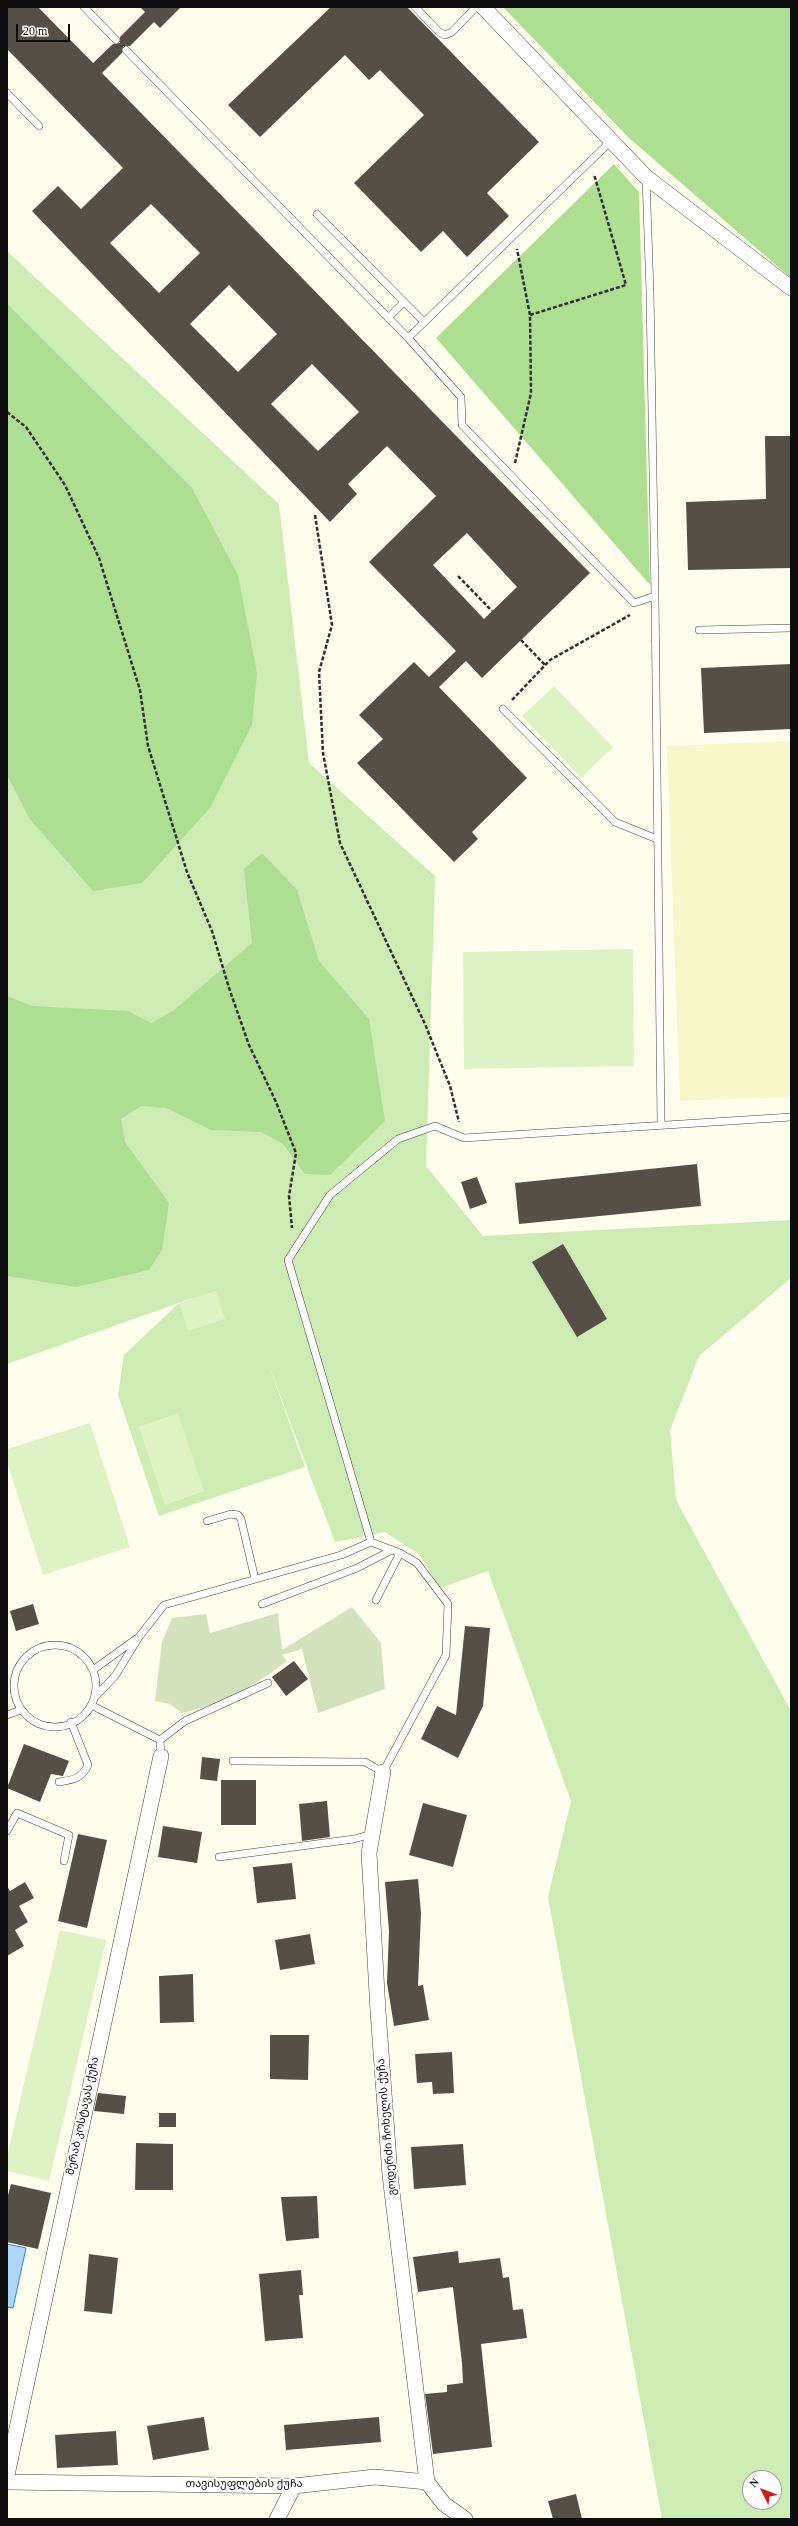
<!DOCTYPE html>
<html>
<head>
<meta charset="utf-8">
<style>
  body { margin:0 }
  #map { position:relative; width:798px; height:2526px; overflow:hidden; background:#fffdec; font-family:"Times New Roman",serif }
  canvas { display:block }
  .frame { position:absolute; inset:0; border:8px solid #0d0d0d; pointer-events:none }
  .north { position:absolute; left:742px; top:2470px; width:40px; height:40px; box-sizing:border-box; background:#fff; border:1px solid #9e9e9e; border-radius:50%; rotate:312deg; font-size:11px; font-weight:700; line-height:16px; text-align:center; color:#0d0d0d }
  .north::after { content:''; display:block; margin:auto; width:14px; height:18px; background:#c5221c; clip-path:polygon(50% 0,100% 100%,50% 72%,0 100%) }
  .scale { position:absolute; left:16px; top:24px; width:54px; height:18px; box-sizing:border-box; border:2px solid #0d0d0d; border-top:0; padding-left:5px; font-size:12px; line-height:14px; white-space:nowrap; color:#0d0d0d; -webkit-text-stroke:3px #fff; paint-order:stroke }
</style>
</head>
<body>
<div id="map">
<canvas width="798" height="2526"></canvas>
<div class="frame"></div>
<div class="north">N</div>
<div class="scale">20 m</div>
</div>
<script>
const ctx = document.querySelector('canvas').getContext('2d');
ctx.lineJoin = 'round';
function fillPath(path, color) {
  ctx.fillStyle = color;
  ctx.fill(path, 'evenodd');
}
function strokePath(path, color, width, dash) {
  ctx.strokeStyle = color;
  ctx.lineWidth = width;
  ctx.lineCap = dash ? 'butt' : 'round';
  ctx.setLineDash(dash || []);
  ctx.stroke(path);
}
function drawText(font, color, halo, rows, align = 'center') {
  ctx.font = font + ' "Times New Roman","Noto Sans Georgian",serif';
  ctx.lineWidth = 4;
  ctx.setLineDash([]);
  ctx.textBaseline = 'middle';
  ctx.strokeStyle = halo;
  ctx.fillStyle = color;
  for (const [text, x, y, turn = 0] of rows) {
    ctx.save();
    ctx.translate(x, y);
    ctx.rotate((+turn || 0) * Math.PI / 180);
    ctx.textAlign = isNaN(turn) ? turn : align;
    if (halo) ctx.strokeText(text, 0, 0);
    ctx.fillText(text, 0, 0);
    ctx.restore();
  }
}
const farmland = new Path2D(`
  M791 741V1097L680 1101 667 746Z`);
const green = new Path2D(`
  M7 251 279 504 309 763 435 876 426 1166 483 1236 791 1220V1278L699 1356 670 1430 676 1500 791 1711V2519H662L548 1897 571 1801 488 1571 440 1588 419 1554 385 1532 335 1542 267 1360 305 1467 159 1516 118 1395 124 1355 178 1304 198 1296 7 1364ZM750 2478H774V2502H750Z`);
const forest = new Path2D(`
  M503 7H791V278L629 138Z
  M614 164 639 192 650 585 436 338Z
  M7 304 192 488 238 575 257 673 252 725 210 808 142 883 93 891 29 818 7 775Z
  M262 853 297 890 319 961 369 1019 385 1121 330 1175 305 1174 283 1144 261 1132 211 1130 166 1108 141 1106 121 1119 125 1142 169 1203 162 1250 149 1270 76 1287 7 1276V996L32 1006 128 1011 151 1023 173 1011 252 943 244 869Z`);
const cemetery = new Path2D(`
  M352 1607 381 1643 385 1689 318 1713 302 1649 282 1655 287 1661C251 1688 226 1703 182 1713L170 1704 155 1701 162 1642 172 1618 206 1614 210 1633 278 1613 282 1650Z`);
const pitch = new Path2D(`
  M554 686 613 747 581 778 522 716Z
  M633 949 634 1066 464 1069 463 952Z
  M216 1291 225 1319 188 1331 179 1303Z
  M178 1413 204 1491 165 1505 139 1427Z
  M90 1423 130 1547 43 1575 7 1462V1449Z
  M60 1930 106 1940 49 2181 7 2171V2156Z`);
const water = new Path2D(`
  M7 2244 26 2248 13 2308 7 2307Z`);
const building = new Path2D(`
  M7 7H38L93 63 113 44 120 43V37L145 12 140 7H181L160 28 154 22 130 46H123L122 53 102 73 590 573 482 678 466 661 439 687 527 778 472 832 478 839 454 862 357 763 383 739 359 715 414 662 429 677 456 651 369 562 436 496 387 446 348 484 357 494 330 522 32 211 58 186 81 209 123 168 7 49ZM151 204 200 253 159 293 110 243ZM229 285 277 334 238 372 190 324ZM312 364 359 412 318 451 271 404ZM467 533 517 587 484 619 433 565Z
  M331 7H407L539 142 487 193 509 216 467 257 443 231 421 252 354 183 424 115 380 70 369 80 345 55 260 137 228 105Z
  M765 436H791V568L688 570 686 502 766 499Z
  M791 664V729L704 733 701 668Z
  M697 1164 701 1206 519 1224 515 1183Z
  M477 1177 487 1203 470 1209 461 1182Z
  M563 1244 607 1319 577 1337 532 1262Z
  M33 1604 39 1624 16 1631 10 1611Z
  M465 1626 490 1628 483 1706 458 1758 421 1739 437 1706 456 1715Z
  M294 1661 308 1679 286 1696 272 1677Z
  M24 1744 69 1761 63 1776 51 1774 40 1802 7 1788Z
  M202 1757 220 1759 217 1781 200 1779Z
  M221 1780H256V1825H221Z
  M327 1801 330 1837 302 1841 299 1804Z
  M423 1803 467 1815 453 1867 409 1855Z
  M163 1826 202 1832 197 1863 158 1857Z
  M78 1834 107 1840 87 1928 58 1921Z
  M292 1863 296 1899 257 1903 253 1867Z
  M418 1879 421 1913 418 1986 423 1985 429 2020 394 2026 387 1983 389 1931 385 1882Z
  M25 1882 34 1898 19 1906 28 1922 15 1930 24 1946 7 1956V1886L10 1891Z
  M310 1934 315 1964 280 1970 275 1940Z
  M193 1974 194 2022 160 2023 159 1976Z
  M270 2035H309L308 2080 270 2079Z
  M452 2052 454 2093 433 2094 432 2082 417 2083 415 2054Z
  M98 2093 126 2096 124 2114 94 2111Z
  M159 2113H176V2127H159Z
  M136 2143 173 2144V2190H135Z
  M463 2144 466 2185 414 2189 411 2147Z
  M11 2184 51 2193 38 2249 7 2242V2199Z
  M317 2196 319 2238 286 2241 281 2197Z
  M458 2251 459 2263 500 2258 503 2278 509 2277 513 2310 523 2309 527 2338 481 2344 492 2447 433 2454 425 2394 447 2392V2385L463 2383 462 2363 453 2287 418 2292 413 2257Z
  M89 2254 118 2258 112 2314 84 2311Z
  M301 2270 303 2295H299L303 2338 265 2341 259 2274Z
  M204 2417 209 2450 153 2460 147 2426Z
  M379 2417 381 2442 286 2450 284 2425Z
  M116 2431 118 2465 57 2468 55 2435Z
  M576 2494 582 2519H553L548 2501Z`);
const path = new Path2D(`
  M530 315 626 285 594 174
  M7 412 26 427 65 485 99 558 140 690 148 746 187 872 212 931 229 988 249 1045 276 1102 296 1153 289 1196 292 1228
  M515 463 531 393 530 315 517 249
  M315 515 332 625 319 672 323 753 340 843 425 1024 450 1086 459 1122
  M458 576 492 611
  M521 640 545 665
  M512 700 550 660 630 615`);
const lane = new Path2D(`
  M84 7 116 40
  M415 7 439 32 445 35 452 32 476 7
  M126 50 408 338 611 141
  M7 93 39 126
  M646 178 650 292 655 596
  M317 214 424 322
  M388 318 404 302
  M408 338 461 397 462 425 634 603 655 596 661 1125
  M699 630 791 628
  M503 709 615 822 657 839
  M207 1521 231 1514 238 1515 241 1519 255 1579
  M376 1600 400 1553
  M262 1604 357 1568 392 1550
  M14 1686a41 41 0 1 1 82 0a41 41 0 1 1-82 0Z
  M93 1670 136 1639
  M94 1698 115 1676 139 1637 164 1605 341 1555 371 1542
  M91 1705 160 1740 161 1756
  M7 1715 21 1710
  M160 1740 185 1721 268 1683
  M233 1761 365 1762 383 1772 446 1655 448 1604 417 1563 400 1553 371 1542 288 1260 330 1195 398 1139 435 1126 464 1138 791 1117
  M59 1782C72 1780 82 1779 88 1765L71 1722
  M7 1831 17 1813 69 1835 64 1861
  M219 1857 354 1839 372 1834`);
const street = new Path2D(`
  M483 7 646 177 791 288
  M383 1772 369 1853 378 2011 390 2175 427 2482
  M7 2475 161 1756
  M7 2482 294 2486 375 2477 427 2482 444 2504 465 2519
  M277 2519 294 2486`);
const streetNames = [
  ["მერაბ კოსტავას ქუჩა",83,2116,-78],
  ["გოდერძი ჩოხელის ქუჩა",387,2127,-95],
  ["თავისუფლების ქუჩა",244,2484]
];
fillPath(farmland, '#f7f7cb');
fillPath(green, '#ccecb3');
fillPath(forest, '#aede92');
fillPath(cemetery, '#d3e2bc');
fillPath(pitch, '#dff2c6');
fillPath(water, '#add7fa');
strokePath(water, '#3086d6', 1);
fillPath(building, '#564f48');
strokePath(lane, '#404040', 8);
strokePath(street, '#404040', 16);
strokePath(path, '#2f2f2f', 2.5, [4, 2]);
strokePath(lane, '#fff', 7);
strokePath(street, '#fff', 15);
drawText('11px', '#0d0d0d', '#fff', streetNames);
</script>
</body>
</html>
